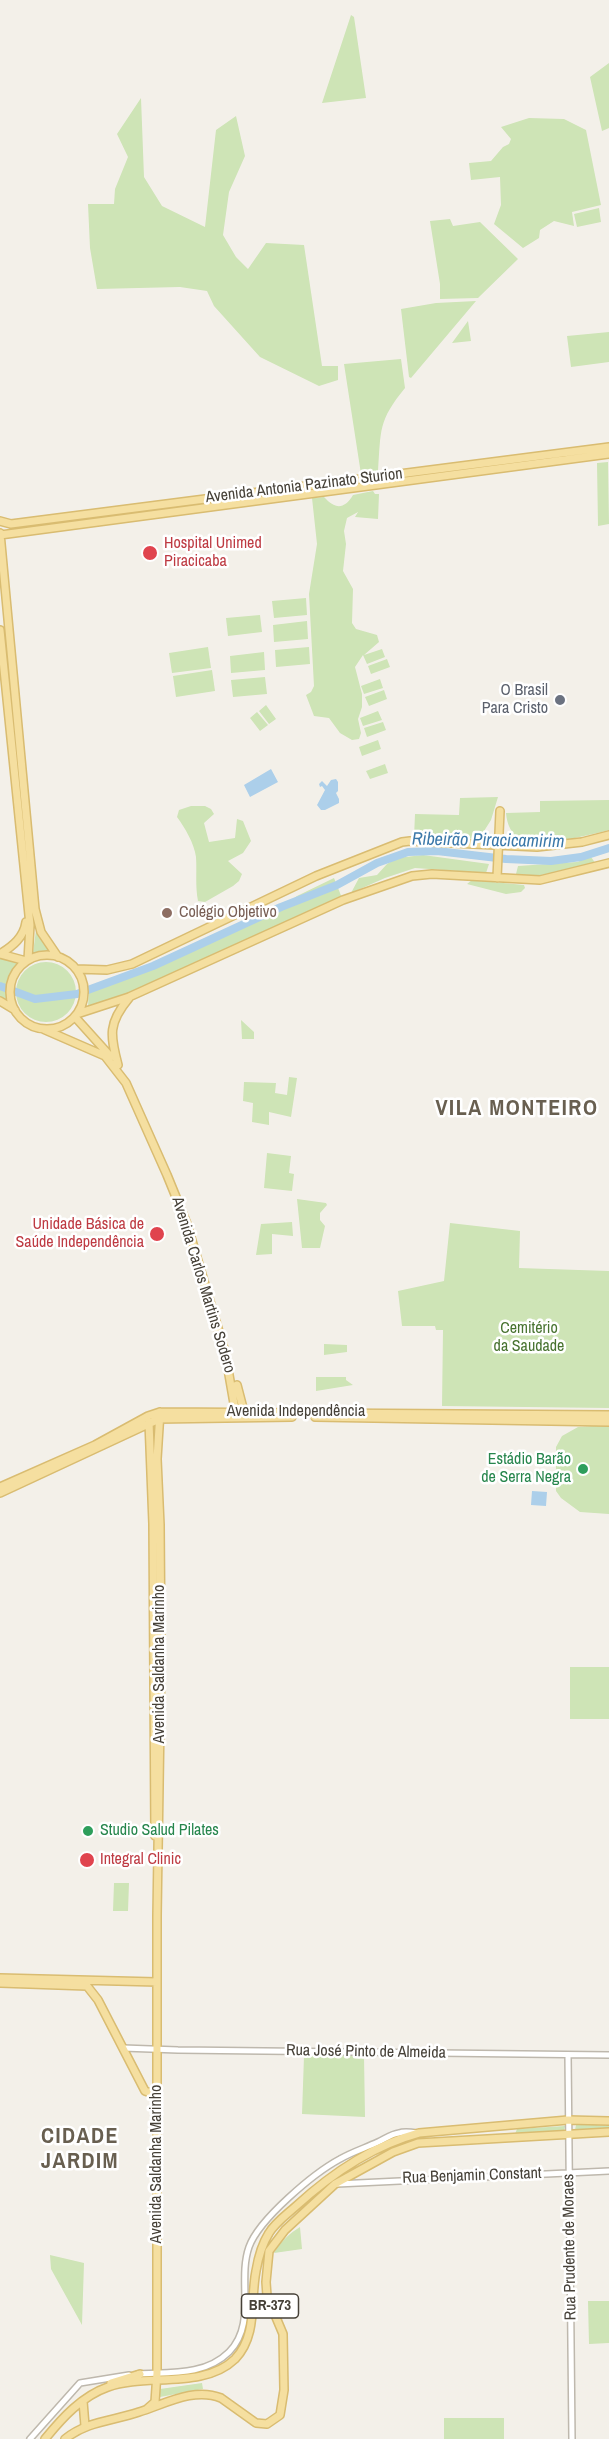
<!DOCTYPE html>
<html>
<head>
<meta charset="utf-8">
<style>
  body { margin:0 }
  canvas { display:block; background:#f3f0e9 }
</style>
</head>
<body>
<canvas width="609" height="2439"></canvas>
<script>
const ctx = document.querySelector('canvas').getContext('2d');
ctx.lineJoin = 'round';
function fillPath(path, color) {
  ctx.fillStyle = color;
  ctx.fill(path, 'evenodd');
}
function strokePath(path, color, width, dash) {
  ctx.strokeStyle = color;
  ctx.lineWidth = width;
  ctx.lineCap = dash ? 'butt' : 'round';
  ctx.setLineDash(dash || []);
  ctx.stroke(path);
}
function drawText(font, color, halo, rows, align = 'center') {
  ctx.font = font + ' "Archivo Narrow",sans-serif';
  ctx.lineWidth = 5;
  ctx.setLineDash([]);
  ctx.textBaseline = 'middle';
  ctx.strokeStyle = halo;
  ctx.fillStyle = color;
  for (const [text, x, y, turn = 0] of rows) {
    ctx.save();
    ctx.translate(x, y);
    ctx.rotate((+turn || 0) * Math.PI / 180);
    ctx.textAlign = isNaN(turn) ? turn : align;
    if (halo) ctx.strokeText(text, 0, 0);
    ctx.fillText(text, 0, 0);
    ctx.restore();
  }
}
const green = new Path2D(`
  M351 15 354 17 366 98 322 103Z
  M609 63V128L602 131 590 77Z
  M141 98 144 177 162 206 205 227 216 130 236 116 245 156 229 192 223 235 236 257 248 269 266 243 304 245 322 366H338V380L319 386 260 357 214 306 207 291 180 287 97 289 90 248 88 204H114L115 189 128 157 117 134Z
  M529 118 564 119 586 130 601 205 572 212 574 226 554 221 540 230 539 238 523 248 494 224 501 205 500 177 471 180 469 163 491 161 503 147 509 144 511 139 501 127Z
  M599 208 601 222 577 227 574 214Z
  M450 219 453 226 480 222 518 259 478 298 440 299V284L430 221Z
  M476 301 411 378 409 377 401 309 436 303Z
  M468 321 471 341 452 343Z
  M609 332V362L571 367 567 336Z
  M401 359 405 388C378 421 381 430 378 471L361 474 344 364Z
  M608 462 609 524 598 526 597 463Z
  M373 491 375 494H379L378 519 355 517 358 512 347 518 344 531 346 544 343 571 353 589 352 623 356 629 377 635 379 642 364 655 382 649 385 657 367 664 363 655 355 667 362 694V707L358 719 361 733 359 739 352 740 340 733 329 718 314 716 306 695 311 692 314 686 309 594 317 544 312 498 324 497C335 509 344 510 353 495Z
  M306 598 307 615 274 618 272 601Z
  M260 615 262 632 228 636 226 618Z
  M307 621 308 639 274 642 273 625Z
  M208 647 211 668 172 673 169 653Z
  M309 647 310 664 276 667 275 650Z
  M264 652 265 670 231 673 230 656Z
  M387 659 390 667 371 674 368 666Z
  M212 670 215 691 176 697 173 676Z
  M265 677 267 694 233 697 231 680Z
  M380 679 383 688 364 694 361 686Z
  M384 690 387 699 369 706 365 697Z
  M266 705 276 719 269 724 259 711Z
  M378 711 382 720 363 726 360 718Z
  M257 712 268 725 260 731 250 718Z
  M383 722 386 730 367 737 364 728Z
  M378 740 381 749 362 756 359 747Z
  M385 764 388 773 370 779 366 771Z
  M498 797 491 820 479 839 414 837 415 814 459 815 460 798Z
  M609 800V830C581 837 550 845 521 841 511 833 507 825 506 813L540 812V801Z
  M191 806H205L211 809 214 814 204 823 209 842 235 838 237 819 243 821 251 841 243 853 228 861 242 874 239 881 233 886 205 902 198 901C195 886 197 871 196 857 194 843 185 828 177 817L179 810Z
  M423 855 489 864 486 873 415 868 385 878 351 893 359 878 377 875 387 864 397 858Z
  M591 857 596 864 536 876 516 874 518 866 577 862Z
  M334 878 342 898 128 995 88 1006 89 992 151 968 280 909 297 896Z
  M472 880 524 885 525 888 521 892 506 894 467 884Z
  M36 930 50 953H33Z
  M0 954 26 961C11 976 9 991 15 1010L0 1001Z
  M16 992a30 30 0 1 1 60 0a30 30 0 1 1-60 0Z
  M241 1020 254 1032V1039H242Z
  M289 1077 297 1078 291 1117 269 1112V1125L252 1122 253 1103 243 1101 244 1082 276 1083 275 1093 287 1095Z
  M267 1153 291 1156 289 1173 294 1174 292 1191 264 1188Z
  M297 1199 326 1203 327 1205 320 1213V1220L325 1226 320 1248H302Z
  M292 1222 293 1236 272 1234V1254L256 1255 261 1224Z
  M450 1223 520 1231 519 1268 609 1271V1408L442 1406 443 1330H436L435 1326H402L398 1291 444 1281Z
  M324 1344 347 1345V1352L324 1355Z
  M316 1377H346V1380L353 1385 316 1391Z
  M609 1425V1514L580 1512 561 1498 556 1491V1447L562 1436 578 1427Z
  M570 1667H609V1719H570Z
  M114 1883H129L128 1911H113Z
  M304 2056H364L365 2117 302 2114Z
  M584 2124 609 2126V2130H575L576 2125Z
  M565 2126 564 2131 515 2134 517 2129Z
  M300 2227 302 2249 274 2253C280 2242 290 2233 300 2227Z
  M50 2255 84 2263 82 2325 51 2269Z
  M588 2301H609V2343L589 2344Z
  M202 2383 203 2389 160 2397V2389Z
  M444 2418H504V2439H444Z`);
const water = new Path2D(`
  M271 769 278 782 250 797 244 785Z
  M336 779 338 782V791L336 793 339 799V803L325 810H321L317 805 325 790 322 786 320 787 319 784 322 781 327 786 331 780Z
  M532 1491 547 1492 546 1506 531 1505Z`);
const river = new Path2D(`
  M0 986 35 999 77 994 153 966 281 907 337 885 377 863 408 852 437 851 506 859 551 861 581 857 609 848`);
const minor = new Path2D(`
  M123 2048 178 2050 609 2055
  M568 2055 572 2439
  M337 2184 609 2171
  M138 2374C169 2372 205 2376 229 2352 257 2324 237 2281 249 2247 259 2219 314 2173 340 2159 352 2152 365 2148 378 2142 385 2139 391 2134 399 2133 404 2131 411 2132 417 2133
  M30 2439 80 2383 129 2375`);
const major = new Path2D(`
  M0 521 11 524 609 447
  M0 533 35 909 41 932 58 957
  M0 535 609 454
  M0 630 30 925 28 960
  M497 878 500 811
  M0 954C13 946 24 937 26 922
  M0 954 26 961
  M10 992a37 37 0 1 1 74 0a37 37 0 1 1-74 0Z
  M76 969 107 970 132 964 316 876 402 842 410 841 537 847 582 842 609 835
  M0 1001 15 1010
  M77 1014 129 997 343 900 412 876 432 874 540 880 609 863
  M75 1017 111 1057
  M43 1029 105 1056 126 1083 167 1175 187 1224 225 1352 236 1415
  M118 1065C110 1035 108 1023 129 998
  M237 1385 244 1412
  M315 1417 609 1422
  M149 1422 153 1524 155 1836
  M0 1487 95 1445 148 1416 160 1412 609 1415
  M0 1493 159 1419 292 1417
  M0 1978 157 1982
  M0 1983 87 1986 98 2000 145 2091 157 2095
  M111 2383 140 2374
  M83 2401 85 2426
  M147 2409 155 2402 157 2373V1916L161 1655 160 1525 157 1459 160 1412
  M45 2439C62 2418 82 2396 108 2387 145 2373 203 2390 235 2359 258 2335 250 2300 256 2271 258 2259 262 2244 269 2233 275 2223 286 2215 295 2207 331 2174 371 2146 419 2133L568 2120 609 2121
  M65 2439C87 2421 113 2421 139 2412 165 2404 194 2387 221 2398L256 2423 267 2424 280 2415 284 2390 283 2334 267 2296 266 2282 269 2251 285 2230 335 2184 393 2152 418 2143 609 2132`);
const markers = [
  [150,553,8,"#e0444e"],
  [560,700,6,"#6b7280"],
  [167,913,6,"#8d6e63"],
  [157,1234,8,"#e0444e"],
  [583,1469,6,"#2e9e5b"],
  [88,1831,6,"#2e9e5b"],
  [87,1860,8,"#e0444e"]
];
const shields = [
  [270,2306,57]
];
const shieldNames = [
  ["BR-373",270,2306]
];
const streetNames = [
  ["Avenida Antonia Pazinato Sturion",304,486,-7],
  ["Avenida Carlos Martins Sodero",203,1285,73],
  ["Avenida Independência",296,1412],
  ["Avenida Saldanha Marinho",160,1664,-90],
  ["Rua José Pinto de Almeida",366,2052,1],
  ["Avenida Saldanha Marinho",157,2164,-90],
  ["Rua Benjamin Constant",472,2176,-2],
  ["Rua Prudente de Moraes",570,2247,-91]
];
const healthNames = [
  ["Hospital Unimed",164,544],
  ["Piracicaba",164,562],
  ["Unidade Básica de",144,1225,"right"],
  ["Saúde Independência",144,1243,"right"],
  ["Integral Clinic",100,1860]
];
const worshipNames = [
  ["O Brasil",548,691],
  ["Para Cristo",548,709]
];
const educationNames = [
  ["Colégio Objetivo",179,913]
];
const parkNames = [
  ["Cemitério",529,1329],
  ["da Saudade",529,1347]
];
const leisureNames = [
  ["Estádio Barão",571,1460],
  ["de Serra Negra",571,1478],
  ["Studio Salud Pilates",100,1831,"left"]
];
const waterNames = [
  ["Ribeirão Piracicamirim",488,841,1]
];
const districtNames = [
  ["VILA MONTEIRO",517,1109],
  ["CIDADE",80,2137],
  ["JARDIM",80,2162]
];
fillPath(green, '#cee4b6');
fillPath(water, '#accfea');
strokePath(river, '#accfea', 8);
strokePath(minor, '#beb8ad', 8);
strokePath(major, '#d9bc71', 10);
strokePath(minor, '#fff', 5);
strokePath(major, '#f5dfa0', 7);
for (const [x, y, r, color] of markers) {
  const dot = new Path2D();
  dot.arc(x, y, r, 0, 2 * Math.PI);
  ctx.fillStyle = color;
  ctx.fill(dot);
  strokePath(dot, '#fff', 2);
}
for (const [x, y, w] of shields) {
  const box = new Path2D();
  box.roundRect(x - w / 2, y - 12, w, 24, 4.5);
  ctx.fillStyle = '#fff';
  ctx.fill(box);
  strokePath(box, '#464138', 1.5);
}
drawText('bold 15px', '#464138', null, shieldNames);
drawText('16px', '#464138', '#fff', streetNames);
drawText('16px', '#be3a42', '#fff', healthNames, 'left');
drawText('16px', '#5b616d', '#fff', worshipNames, 'right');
drawText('16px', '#785e54', '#fff', educationNames, 'left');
drawText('16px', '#487330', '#fff', parkNames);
drawText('16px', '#27864d', '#fff', leisureNames, 'right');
drawText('italic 18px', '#3b78a9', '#fff', waterNames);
ctx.letterSpacing = '1.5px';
drawText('bold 22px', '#685f50', '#fff', districtNames);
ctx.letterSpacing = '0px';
</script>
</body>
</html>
